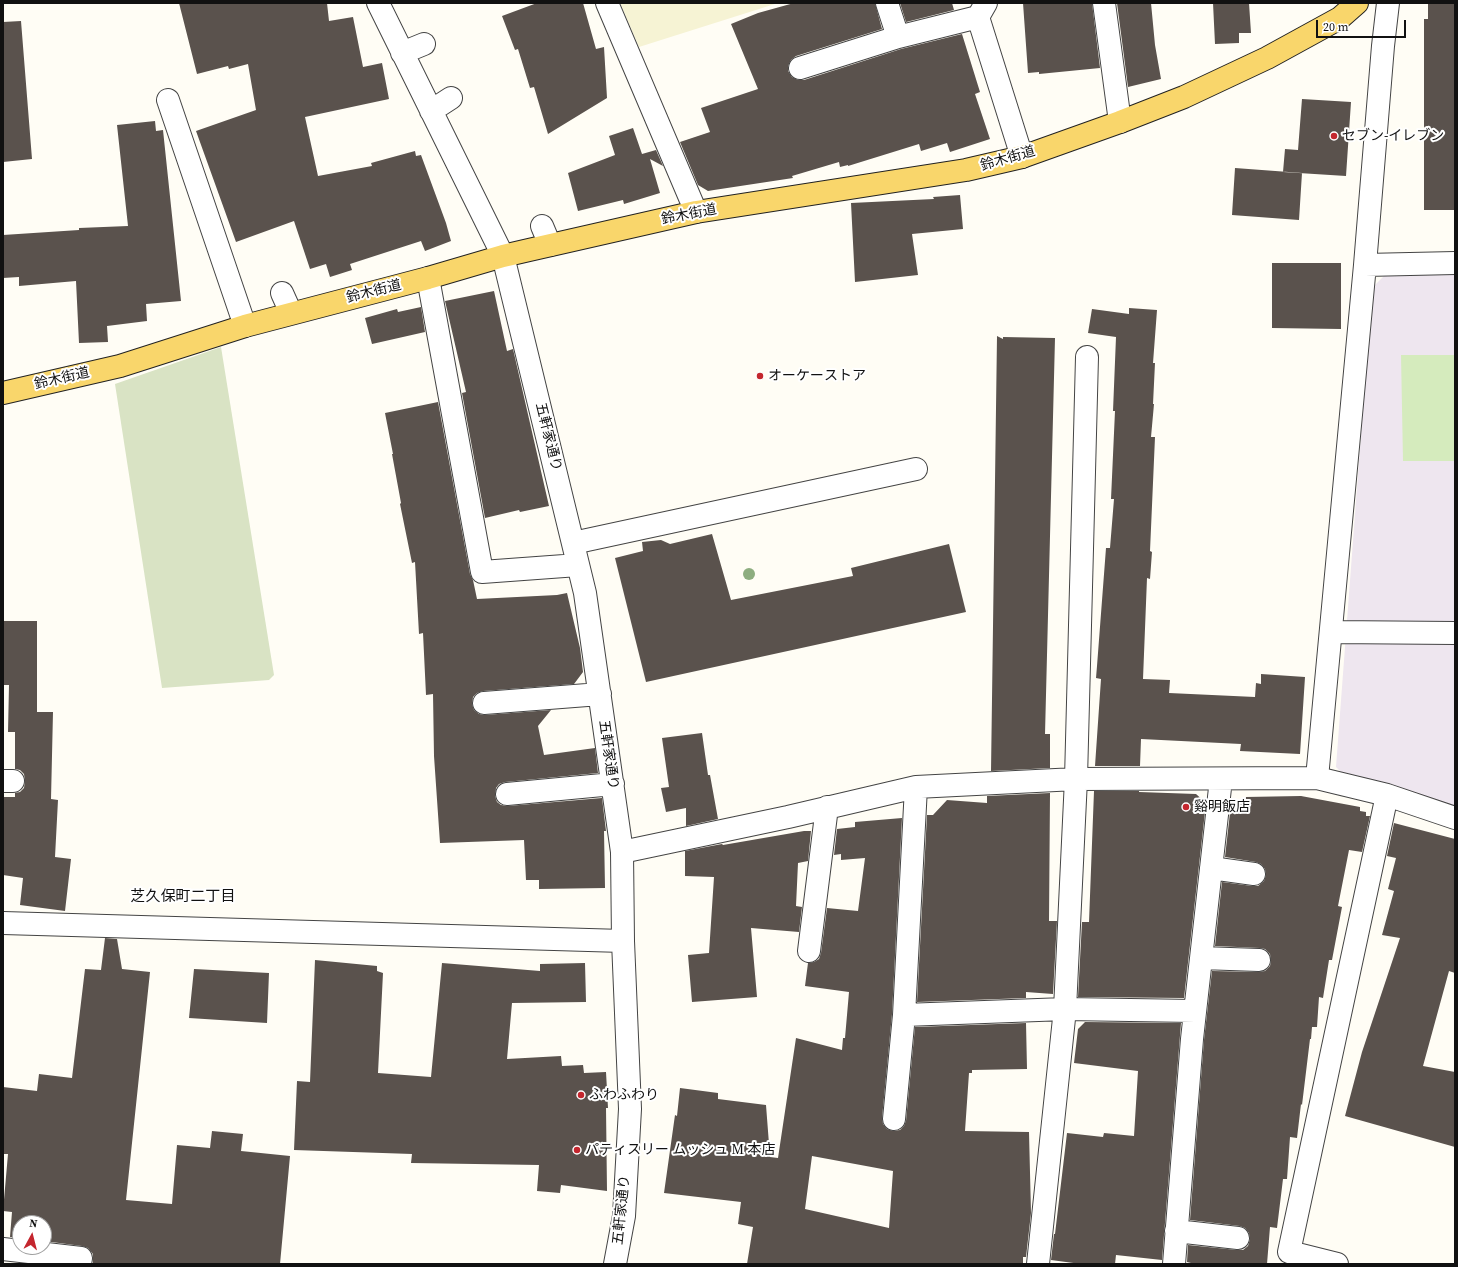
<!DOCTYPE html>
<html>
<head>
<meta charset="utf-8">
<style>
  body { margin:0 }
  #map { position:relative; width:1458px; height:1267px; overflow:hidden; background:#fffdf5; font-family:"Source Serif 4",serif }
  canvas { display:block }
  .frame { position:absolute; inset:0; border:4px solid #111; pointer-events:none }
  .north { position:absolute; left:12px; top:1215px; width:40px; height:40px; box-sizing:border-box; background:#fff; border:1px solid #a0a0a0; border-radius:50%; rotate:7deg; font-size:11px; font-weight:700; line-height:16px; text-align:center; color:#111 }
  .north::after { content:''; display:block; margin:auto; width:14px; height:18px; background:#c4262e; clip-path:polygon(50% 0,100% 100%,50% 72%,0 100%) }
  .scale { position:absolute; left:1316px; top:20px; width:90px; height:18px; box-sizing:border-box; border:2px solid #111; border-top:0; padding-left:5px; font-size:12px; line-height:14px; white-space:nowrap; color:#111; -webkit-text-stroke:3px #fff; paint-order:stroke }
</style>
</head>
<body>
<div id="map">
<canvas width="1458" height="1267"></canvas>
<div class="frame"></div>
<div class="north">N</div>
<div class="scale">20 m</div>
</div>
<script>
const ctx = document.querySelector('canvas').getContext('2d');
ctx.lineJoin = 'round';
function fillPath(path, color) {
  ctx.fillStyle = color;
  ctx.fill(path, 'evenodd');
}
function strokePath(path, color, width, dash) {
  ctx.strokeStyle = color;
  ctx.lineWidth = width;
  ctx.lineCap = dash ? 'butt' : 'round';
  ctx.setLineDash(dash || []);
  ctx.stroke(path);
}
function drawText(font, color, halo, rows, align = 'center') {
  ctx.font = font + ' "Source Serif 4","Noto Sans JP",serif';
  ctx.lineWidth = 4;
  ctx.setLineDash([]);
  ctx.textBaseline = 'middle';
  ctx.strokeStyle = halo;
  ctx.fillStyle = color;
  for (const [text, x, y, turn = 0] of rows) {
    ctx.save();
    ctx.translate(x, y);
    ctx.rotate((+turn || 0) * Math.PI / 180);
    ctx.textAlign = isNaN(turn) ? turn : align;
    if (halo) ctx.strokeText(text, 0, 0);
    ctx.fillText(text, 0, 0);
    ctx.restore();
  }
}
const industrial = new Path2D(`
  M1386 274H1455V810L1347 778 1336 767 1372 288Z`);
const farmland = new Path2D(`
  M620 3H778L639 47Z`);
const green = new Path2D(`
  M1401 355H1455V461H1403Z`);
const cemetery = new Path2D(`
  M221 347 274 675 269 680 162 688 115 384Z`);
const building = new Path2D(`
  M179 3H327L329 21 353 17 363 67 382 63 389 99 305 117 318 176 372 166 371 163 415 151 416 156 421 155 446 223 451 241 425 251 421 241 350 264 352 270 330 277 326 264 310 269 294 221 236 242 196 131 256 110 248 64 229 69 228 66 197 74Z
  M537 3H583L596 49 604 47 607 98 548 134 534 87 530 88 518 49 515 50 502 16Z
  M794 3H875L882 29 796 56 791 60 788 66V71L792 77 798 80H804L901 49 962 34 980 92 975 94 990 139 950 152 947 143 921 151 919 144 848 166V165L840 167 839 162 792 176 793 178 714 190 708 191 698 185 680 142 710 132 701 108 758 89 731 24 758 13Z
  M900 3H952L954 10 906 22Z
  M1023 3H1092L1100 68 1039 74V72L1028 73Z
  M1117 3H1151L1155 45 1161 79 1128 87Z
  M1213 3H1249L1251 33H1239V43L1215 44Z
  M1428 3H1455V210H1424V19H1428Z
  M21 21 32 159 3 162V22Z
  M1302 99 1351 102 1346 176 1283 172 1285 149 1298 150Z
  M155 121 156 131 163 130 181 301 146 304 147 321 107 326 108 342 79 343 76 281 19 286V277L3 278V235L79 230V228L128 226 117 125Z
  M633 128 642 154 656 150 663 166 650 159 660 193 624 204 623 200 578 211 568 173 615 155 609 136Z
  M1235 168 1302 173 1299 220 1232 215Z
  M960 195 963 229 912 234 918 275 855 282 851 203 934 199 933 197Z
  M1272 263H1341V329L1272 328Z
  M494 291 507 351 513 349 549 506 520 512 519 510 485 518 462 393 466 392 445 301Z
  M421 307 425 332 372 344 365 318 397 309 398 312Z
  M1129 308 1157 310 1153 363H1155L1153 404H1154L1151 437H1155L1150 551 1152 552 1150 579 1147 578 1143 679 1170 680 1169 693 1255 697 1256 683 1261 684V674L1305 677 1300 754 1240 751 1241 744 1141 739 1140 766H1095L1101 679 1096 678 1097 666 1106 548H1110L1114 499H1111L1115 411H1113L1116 337 1088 333 1092 309 1129 314Z
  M997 336 1003 339V337L1055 338 1045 734H1050V768L991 771Z
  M438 402 470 574 473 580 477 599 557 595 567 593 580 648 583 672 574 684 483 691 477 693 473 697 472 704 474 710 479 714 485 715 551 710 538 726 544 755 595 748 598 773 505 782 499 784 496 788 495 796 497 802 501 805 508 806 602 798 606 831H604L605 888 539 889V880H526L524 840 440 843 434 756 433 694 426 695 423 633 419 634 415 562 412 563 400 504 401 503 392 454H393L385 413Z
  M712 534 731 600 853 576 851 568 949 544 966 612 646 682 615 558 643 551 642 542 661 540 670 544Z
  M3 621H37V712H53L51 799 58 800 55 857 71 859 65 911 20 905 23 878 3 875V797H15V793L20 792 24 788 25 781 24 774 20 770 15 769V732H8L9 685H3Z
  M702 733 708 775H710L718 819 686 826V808L666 812 661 788 669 787 662 738Z
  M1094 791H1139V792L1196 794 1206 803 1184 998 1078 997 1082 922H1089Z
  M1050 793 1049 921H1057L1053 994 1026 992V998L917 1002 927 815H933L947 800 987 803V796Z
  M1301 796 1360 807V811L1366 812V816H1370L1362 852 1349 850 1338 906 1342 907 1332 960H1329L1323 998 1319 997 1317 1027H1312L1311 1039H1310L1302 1105 1301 1104 1297 1138 1290 1137 1287 1179H1283L1277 1228 1270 1227 1267 1264H1191V1263L1187 1262 1188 1245 1237 1250H1243L1248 1246 1250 1239 1249 1233 1245 1228 1240 1226 1190 1220 1204 1040 1212 971 1259 972 1265 971 1270 966 1271 961 1270 954 1265 949 1260 948 1215 946 1222 882 1252 886H1258L1264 881 1266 875 1265 869 1261 864 1256 862 1225 857 1231 804H1245L1246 797Z
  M902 818 892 1014 882 1118 883 1124 887 1129 893 1131 900 1130 904 1126 906 1121 915 1027 1026 1023 1027 1069 972 1070V1073H969L965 1131 1029 1132 1031 1213 1026 1257H1023V1264H747L753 1227 738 1224 741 1202 664 1193 675 1115 677 1116 680 1088 718 1093V1099L766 1105 770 1157 778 1158 796 1038 842 1050 843 1038H845L849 992 805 986 808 963 814 962 819 959 821 953 827 908 858 911 865 858 841 860V854L834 855 837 829 855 827V822ZM812 1156 893 1171 889 1228 805 1209Z
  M1394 823 1455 839V973L1449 971 1423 1066 1455 1072V1147L1345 1116 1362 1052 1400 938 1382 935 1394 891 1388 889 1396 858 1387 856Z
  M804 831H811L808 861 798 863 796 906 802 907 799 932 751 928 757 997 692 1002 688 955 709 953 714 877 685 876V851L722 844 723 845Z
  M105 938 117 939 122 969 150 972 126 1200 172 1204 177 1145 210 1148 212 1131 243 1134 241 1151 290 1156 280 1264H93V1254L88 1248 82 1246 44 1241V1223H20V1238L10 1237 12 1212 3 1211 8 1154H3V1087L37 1091 39 1074 72 1078 85 969 101 970Z
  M315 960 377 966V971L383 973 378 1073 431 1077 442 963 540 971V964L585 963 586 1002 512 1003 507 1059 561 1056 562 1066 583 1065 584 1073 606 1072 608 1108H606L607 1191 561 1185 560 1193 537 1191 539 1165 411 1163 412 1154 294 1150 297 1081 310 1082Z
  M194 969 269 973 267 1023 189 1018Z
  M1085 1022 1181 1023 1162 1260 1116 1255 1115 1264H1081L1051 1260 1054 1234H1055L1067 1133 1103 1137 1104 1133 1134 1136 1138 1071 1074 1063 1078 1029Z`);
const minor = new Path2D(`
  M378 3 503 256 585 593 622 852 623 941 630 1109 624 1216 615 1264
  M607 3 696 212
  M887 3 898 37
  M986 3 978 17 1022 157
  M1104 3 1120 122
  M402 53 424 44
  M800 68 898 37 978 17
  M168 100 245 326
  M431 111 451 98
  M542 226 550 245
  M1365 265 1455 263
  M428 278 482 572 578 565
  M282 293 291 313
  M573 543 916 469
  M1331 632 1455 633
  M484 703 600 694
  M1317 778 1365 265 1383 46 1388 3
  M3 781H13
  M507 794 613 784
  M622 852 788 817 916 787 1076 779 1317 778 1387 795 1455 818
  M1211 868 1254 874
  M3 923 623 941
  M809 951 827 807
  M1201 958 1259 960
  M904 1015 1065 1009 1195 1011
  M894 1119 904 1015 916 787
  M1176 1231 1238 1238
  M3 1249 81 1258 80 1264
  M1038 1264 1065 1009 1076 779 1087 357
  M1174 1264 1192 1039 1221 779
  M1337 1264 1289 1252 1387 795`);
const major = new Path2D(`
  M3 393 120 366 245 326 428 278 503 256 529 250 696 212 966 170 1022 157 1120 122 1184 97 1267 58 1340 18 1357 3`);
const trees = [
  [749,574]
];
const markers = [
  [1334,136,4,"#c4262e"],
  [760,376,4,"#c4262e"],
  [1186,807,4,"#c4262e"],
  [581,1095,4,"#c4262e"],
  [577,1150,4,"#c4262e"]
];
const poiNames = [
  ["セブン-イレブン",1342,136],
  ["オーケーストア",768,376],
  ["谿明飯店",1194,807],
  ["ふわふわり",589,1095],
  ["パティスリー ムッシュ M 本店",585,1150]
];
const streetNames = [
  ["鈴木街道",1008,159,-16],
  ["鈴木街道",689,215,-11],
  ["鈴木街道",374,292,-14],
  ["鈴木街道",62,379,-13],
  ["五軒家通り",548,437,76],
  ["五軒家通り",608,755,82],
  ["五軒家通り",622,1210,-84]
];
const neighbourhoodNames = [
  ["芝久保町二丁目",183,897]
];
fillPath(industrial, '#eee6ef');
fillPath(farmland, '#f6f3d4');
fillPath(green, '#d5ebbd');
fillPath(cemetery, '#d9e3c4');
fillPath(building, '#5a524d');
strokePath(minor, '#444', 24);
strokePath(major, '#222', 24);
strokePath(minor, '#fff', 22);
strokePath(major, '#f9d66b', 22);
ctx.fillStyle = '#8dad7f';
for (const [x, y] of trees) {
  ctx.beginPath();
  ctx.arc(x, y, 6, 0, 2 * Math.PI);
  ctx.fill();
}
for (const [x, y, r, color] of markers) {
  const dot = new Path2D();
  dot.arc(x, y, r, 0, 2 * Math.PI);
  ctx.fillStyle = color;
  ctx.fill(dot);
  strokePath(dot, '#fff', 1.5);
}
drawText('14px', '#111', '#fff', poiNames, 'left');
drawText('14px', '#111', '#fff', streetNames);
drawText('15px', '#111', '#fff', neighbourhoodNames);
</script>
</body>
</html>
